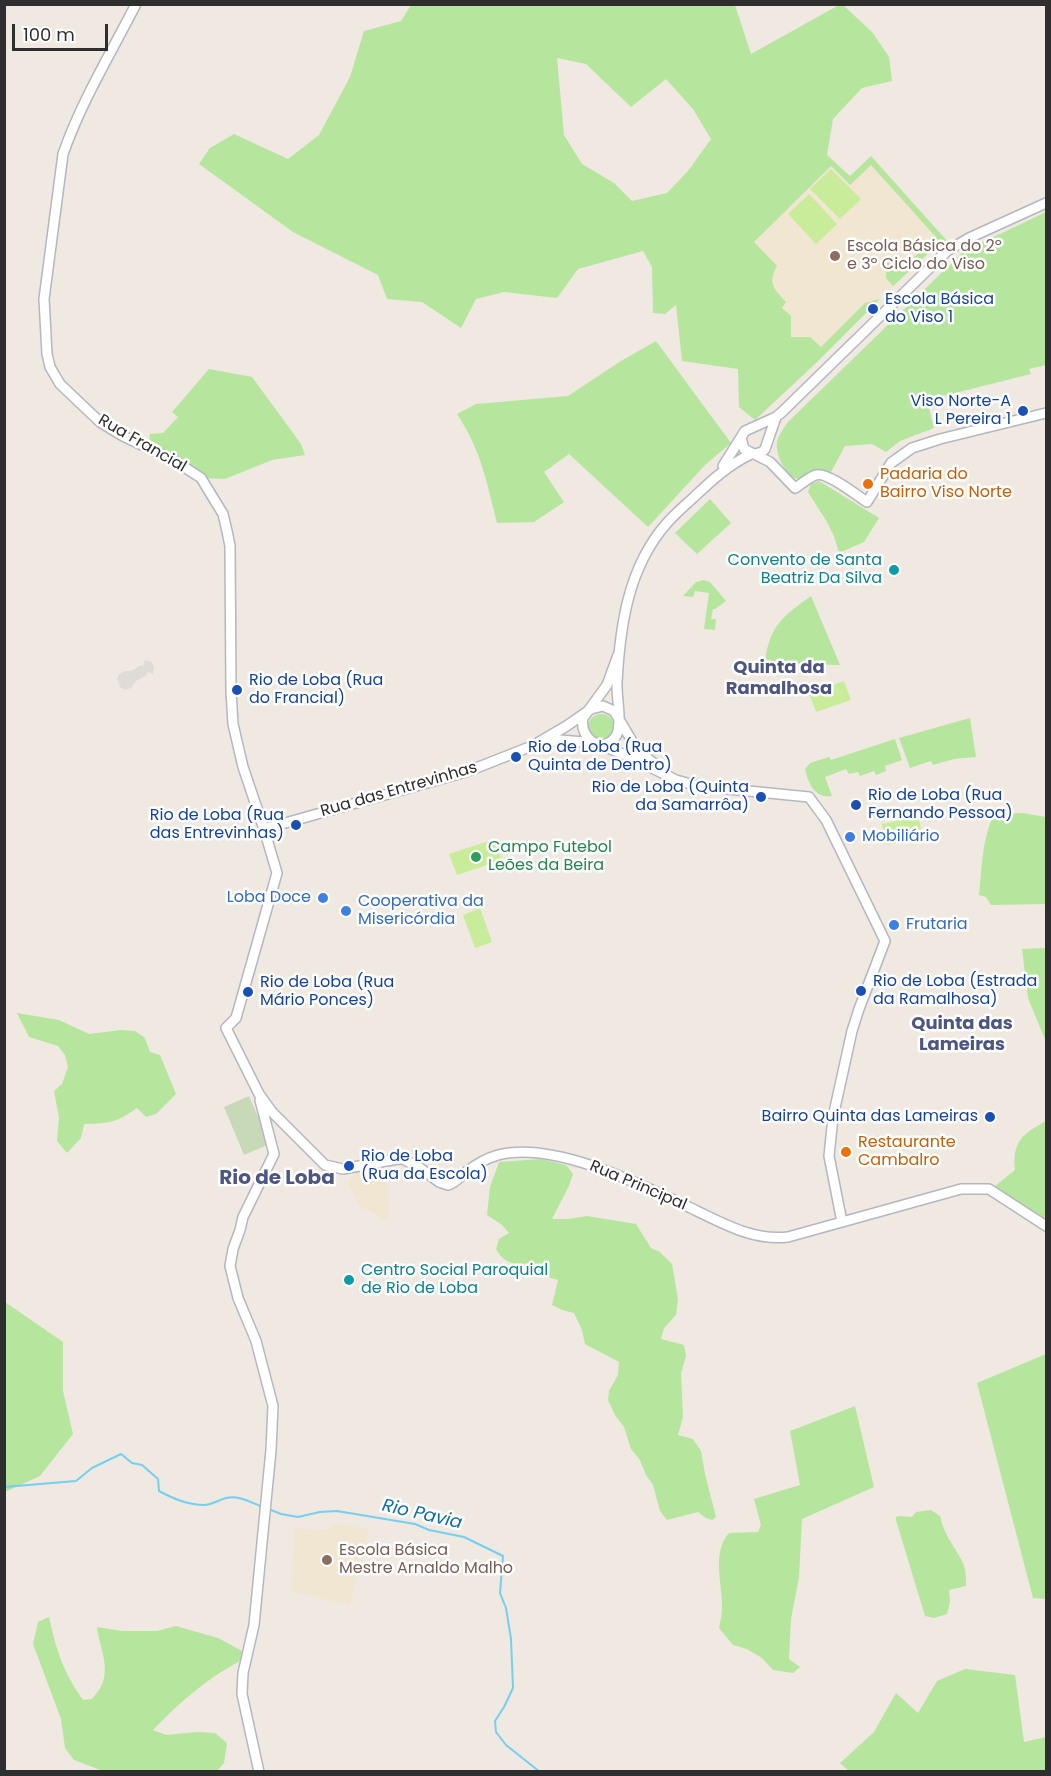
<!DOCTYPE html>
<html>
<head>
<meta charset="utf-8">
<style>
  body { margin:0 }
  #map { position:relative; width:1051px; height:1776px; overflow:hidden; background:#efe9e1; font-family:Poppins,sans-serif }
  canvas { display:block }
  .frame { position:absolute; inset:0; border:6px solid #2e2e2e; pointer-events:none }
  .scale { position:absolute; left:12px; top:24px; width:96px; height:27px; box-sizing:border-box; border:3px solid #2e2e2e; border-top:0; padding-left:8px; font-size:18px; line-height:21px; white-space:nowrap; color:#2e2e2e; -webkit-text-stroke:4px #fff; paint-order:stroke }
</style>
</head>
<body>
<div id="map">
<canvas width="1051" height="1776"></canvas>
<div class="frame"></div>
<div class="scale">100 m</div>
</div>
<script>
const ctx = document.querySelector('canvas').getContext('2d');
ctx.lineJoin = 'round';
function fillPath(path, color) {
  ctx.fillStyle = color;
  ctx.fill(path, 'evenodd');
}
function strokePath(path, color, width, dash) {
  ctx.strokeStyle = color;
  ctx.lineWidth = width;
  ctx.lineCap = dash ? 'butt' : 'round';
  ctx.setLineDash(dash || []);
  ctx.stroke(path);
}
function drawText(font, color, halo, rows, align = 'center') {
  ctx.font = font + ' Poppins,sans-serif';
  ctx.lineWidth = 5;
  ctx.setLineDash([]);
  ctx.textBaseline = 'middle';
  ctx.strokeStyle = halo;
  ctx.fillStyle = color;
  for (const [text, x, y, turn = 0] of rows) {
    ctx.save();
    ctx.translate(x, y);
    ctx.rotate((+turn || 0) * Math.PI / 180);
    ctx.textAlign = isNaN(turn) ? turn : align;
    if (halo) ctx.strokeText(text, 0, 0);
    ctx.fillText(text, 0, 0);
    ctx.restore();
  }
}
const education = new Path2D(`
  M827 155 850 176 871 156 948 242 936 251 933 249 888 292 884 291 879 296 880 299 815 364 781 332 758 286 740 243Z
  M388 1163 389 1218 385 1220 360 1206 348 1182 354 1172Z
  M335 1523 369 1529 350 1605 291 1591 295 1528 326 1530Z`);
const green = new Path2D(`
  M411 5H735L751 54 839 5H843L873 33 889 57 892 81 862 88 833 119 827 155 850 176 871 156 948 242 936 251 933 249 893 286 886 278V269L884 266 890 261 899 271 936 237 871 165 850 185 831 166 754 242 777 266C767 283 774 289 786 302L782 308 791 316V337H810L821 347 865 303 880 299 815 364 755 420 739 407 738 369 682 361 676 305 665 314 653 313 652 267 643 251 578 269 557 298 504 292 476 299 461 328 422 302 387 299 378 275 293 232 199 164 210 148 234 134 288 159 319 135 350 77 364 31 401 21ZM557 58 586 64 631 107 666 79 693 109 711 139 688 171 667 193 632 201 614 183 582 164 564 135Z
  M1046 212V365L1029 369 1031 374 927 400 934 428 900 441 886 452 872 444 845 446 831 472 817 469C812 471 807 478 801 479 787 481 775 454 777 442 779 435 784 427 789 421L964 251Z
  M656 341 731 443 705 465 648 527 569 454 544 472 564 502 534 522 497 523C487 483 481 450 457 414L476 404 568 396 621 361Z
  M209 369 252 377 301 444 305 455 272 460 225 479 201 478 148 448 150 434 163 433 178 417 172 412Z
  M819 481 879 518 864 542 839 553 834 536 827 522 808 492 811 484Z
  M710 499 731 523 697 554 675 533Z
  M704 580 710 582 726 601 715 609H713L711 619H716L715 630 704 629 709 593 695 591 693 597 683 596 696 582Z
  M811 596 840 665 765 663C769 626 783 616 811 596Z
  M588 727a13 13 0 1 1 26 0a13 13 0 1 1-26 0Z
  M970 718 976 757 954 759 933 765 931 761 910 768 899 738Z
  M895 739 902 760 885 766 886 771 876 775 874 771 860 776 858 772 849 774 846 769 825 777 832 796C815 799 808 783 805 769L810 763 829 757 831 760Z
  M1022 813 1046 817V904L991 905 986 897 979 895C982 868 982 839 994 814Z
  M1046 948V1042L1028 998 1022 949Z
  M17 1013 59 1020 89 1034 121 1030 135 1031 145 1038 150 1052 160 1055 176 1094 156 1114 146 1117 137 1108C115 1123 111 1123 84 1124L81 1138 67 1153 57 1141 59 1118 54 1091 62 1084 68 1067 65 1055 58 1046 29 1037Z
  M1046 1121V1222L995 1186 1015 1170C1012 1141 1023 1134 1046 1121Z
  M541 1159 566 1165 573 1174 569 1186 552 1219H568L587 1216 636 1224 651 1248 660 1252 672 1264 678 1299 676 1315 664 1328 661 1339 684 1345 686 1356 681 1373 683 1417 678 1435 693 1439 701 1451 705 1474 716 1517 712 1520 706 1518 698 1512 667 1520 660 1511 653 1485 646 1475 640 1460 631 1449 624 1427 615 1415 608 1400 609 1391 618 1375 619 1362 585 1344 582 1330 574 1313 562 1310 552 1305 558 1280 548 1277 524 1273C516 1260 505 1266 496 1249L499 1239 509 1233 502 1225 487 1215 490 1187 499 1162Z
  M5 1302 63 1342V1391L73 1434 40 1476 5 1492Z
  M1046 1354V1599L1033 1598 977 1383Z
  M855 1406 874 1487 802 1519 799 1577 791 1619 789 1659 800 1667 793 1673 773 1670 762 1658 747 1649 733 1645 719 1628C720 1622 722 1615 722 1609 723 1585 711 1553 729 1533L758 1532 761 1525 754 1499 800 1485 790 1431Z
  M931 1510 940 1516C945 1537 952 1542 961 1559 966 1567 966 1577 966 1586L949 1590 950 1602 947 1614 934 1618 925 1616 896 1520V1517L900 1516 912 1517 916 1512Z
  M49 1617C56 1649 63 1672 83 1700L92 1699C96 1694 101 1688 103 1682 109 1663 99 1645 97 1627L122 1631H157L176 1626 218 1638 242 1651 240 1661C206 1679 179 1703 153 1730L166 1735 197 1732 215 1733 227 1743 224 1763 217 1771H103L74 1760 65 1748 61 1719 33 1644 38 1622Z
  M965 1669 1015 1675 1024 1742 1046 1737V1771L850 1772 840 1763 874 1732 896 1693 918 1713 937 1681Z`);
const cemetery = new Path2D(`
  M249 1096 270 1144 244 1155 224 1107Z`);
const pitch = new Path2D(`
  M831 169 861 199 840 219 810 189Z
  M809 194 837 224 816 244 788 214Z
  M844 681 851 700 816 712 809 693Z
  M918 816 923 836 887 845 882 824Z
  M495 839 502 860 457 875 449 854Z
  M480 908 492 942 475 948 463 915Z`);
const plaza = new Path2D(`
  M145 660 152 662 154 667 153 674 147 672V675L136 681 131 688 125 690 120 687 117 679 119 674 125 671H131L141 665 143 666Z`);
const stream = new Path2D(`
  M4 1487 76 1481 92 1468 121 1454 132 1463 142 1465 158 1479 159 1491C174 1499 188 1505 205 1505 213 1504 217 1501 223 1499 235 1494 249 1501 260 1506
  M271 1510 281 1514 298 1517 320 1512 337 1511 415 1524 429 1530 464 1537 503 1556 500 1593 506 1608 511 1639 513 1688 504 1707 495 1721 496 1732 506 1745 540 1772`);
const tertiary = new Path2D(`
  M136 4C111 53 81 102 63 154L44 299 47 354 50 367 60 384 100 422 123 436 175 461 201 478 223 514 227 531 230 546 231 691 233 724 243 767 264 829 277 873 236 1018 226 1028 259 1094 272 1112 325 1165 343 1169 397 1159H403L420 1168 439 1182 448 1185C455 1183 460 1177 466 1172 475 1165 487 1158 498 1155 555 1140 646 1187 697 1211 726 1225 755 1241 788 1237L961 1189H989L1046 1226
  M741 438 744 449 770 462 795 488C802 484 809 477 816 475 826 471 858 496 867 502L891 463 912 448 940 439 1046 413
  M755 454 762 452 765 449 776 417
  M723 466 745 431 776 417 782 412 947 251 969 238 1046 203
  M618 655 607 685 583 718C579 739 603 755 616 736 623 726 616 696 617 682 620 626 628 567 667 523 675 514 684 506 693 498 711 481 728 465 751 454
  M539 742 565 727 591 709 603 706 614 711 638 751 660 768
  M264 829 466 772 532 746 560 740 596 743 630 757 676 780 698 786 809 797 826 820 885 941 859 1009 852 1031 833 1117 829 1156 842 1222
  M259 1772 242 1694 243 1673 254 1625 271 1450 273 1406 256 1341 238 1298 230 1266 233 1249 240 1230 243 1217 274 1154 260 1100`);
const markers = [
  [835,256,6,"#8d6e63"],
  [873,309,6,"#1a4fb4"],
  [1023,411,6,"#1a4fb4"],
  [868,484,6,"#e8710a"],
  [894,570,6,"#0f9aa8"],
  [237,690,6,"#1a4fb4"],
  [516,757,6,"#1a4fb4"],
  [761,797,6,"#1a4fb4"],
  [856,805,6,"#1a4fb4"],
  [296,825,6,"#1a4fb4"],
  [850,837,6,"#3f7fe0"],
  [476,857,6,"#2e9e5b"],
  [323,898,6,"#3f7fe0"],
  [346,911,6,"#3f7fe0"],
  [894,925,6,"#3f7fe0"],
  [861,991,6,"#1a4fb4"],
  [248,992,6,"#1a4fb4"],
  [990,1117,6,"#1a4fb4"],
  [846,1152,6,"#e8710a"],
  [349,1166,6,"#1a4fb4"],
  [349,1280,6,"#0f9aa8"],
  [327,1560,6,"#8d6e63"]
];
const educationNames = [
  ["Escola Básica do 2º",847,247],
  ["e 3º Ciclo do Viso",847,265],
  ["Escola Básica",339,1551],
  ["Mestre Arnaldo Malho",339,1569]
];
const transitNames = [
  ["Escola Básica",885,300],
  ["do Viso 1",885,318],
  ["Viso Norte-A",1011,402,"right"],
  ["L Pereira 1",1011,420,"right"],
  ["Rio de Loba (Rua",249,681],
  ["do Francial)",249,699],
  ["Rio de Loba (Rua",528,748],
  ["Quinta de Dentro)",528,766],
  ["Rio de Loba (Quinta",749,788,"right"],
  ["da Samarrôa)",749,806,"right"],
  ["Rio de Loba (Rua",868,796],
  ["Fernando Pessoa)",868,814],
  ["Rio de Loba (Rua",284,816,"right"],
  ["das Entrevinhas)",284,834,"right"],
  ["Rio de Loba (Estrada",873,982],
  ["da Ramalhosa)",873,1000],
  ["Rio de Loba (Rua",260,983],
  ["Mário Ponces)",260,1001],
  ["Bairro Quinta das Lameiras",978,1117,"right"],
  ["Rio de Loba",361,1157],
  ["(Rua da Escola)",361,1175]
];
const streetNames = [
  ["Rua Francial",142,444,30],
  ["Rua das Entrevinhas",399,790,-16],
  ["Rua Principal",638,1186,23]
];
const foodNames = [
  ["Padaria do",880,475],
  ["Bairro Viso Norte",880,493],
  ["Restaurante",858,1143],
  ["Cambalro",858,1161]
];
const cultureNames = [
  ["Convento de Santa",882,561],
  ["Beatriz Da Silva",882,579],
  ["Centro Social Paroquial",361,1271,"left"],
  ["de Rio de Loba",361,1289,"left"]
];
const shopNames = [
  ["Mobiliário",862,837],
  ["Loba Doce",311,898,"right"],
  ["Cooperativa da",358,902],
  ["Misericórdia",358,920],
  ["Frutaria",906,925]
];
const leisureNames = [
  ["Campo Futebol",488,848],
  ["Leões da Beira",488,866]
];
const neighbourhoodNames = [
  ["Quinta da",779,668],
  ["Ramalhosa",779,689],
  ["Quinta das",962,1024],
  ["Lameiras",962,1045]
];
const waterNames = [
  ["Rio Pavia",422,1515,13]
];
const quarterNames = [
  ["Rio de Loba",277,1179]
];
fillPath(education, '#f0e6d1');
fillPath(green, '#b6e59e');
fillPath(cemetery, '#c8d9b8');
fillPath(pitch, '#c9ec9a');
fillPath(plaza, '#dfdcd8');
strokePath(stream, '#75cff0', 2);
strokePath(tertiary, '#b4b7c1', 12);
strokePath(tertiary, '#fff', 9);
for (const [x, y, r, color] of markers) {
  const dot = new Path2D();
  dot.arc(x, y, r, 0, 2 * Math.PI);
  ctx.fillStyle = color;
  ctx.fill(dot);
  strokePath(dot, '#fff', 2);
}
drawText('16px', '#785e54', '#fff', educationNames, 'left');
drawText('16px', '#164399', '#fff', transitNames, 'left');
drawText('16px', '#2e2e2e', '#fff', streetNames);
drawText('16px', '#c56008', '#fff', foodNames, 'left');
drawText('16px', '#0d838f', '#fff', cultureNames, 'right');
drawText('16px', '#366cbe', '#fff', shopNames, 'left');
drawText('16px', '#27864d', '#fff', leisureNames, 'left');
drawText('bold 18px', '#4d5680', '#fff', neighbourhoodNames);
drawText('italic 18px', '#0d6fa3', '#fff', waterNames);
drawText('bold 20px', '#4d5680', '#fff', quarterNames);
</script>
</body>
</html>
